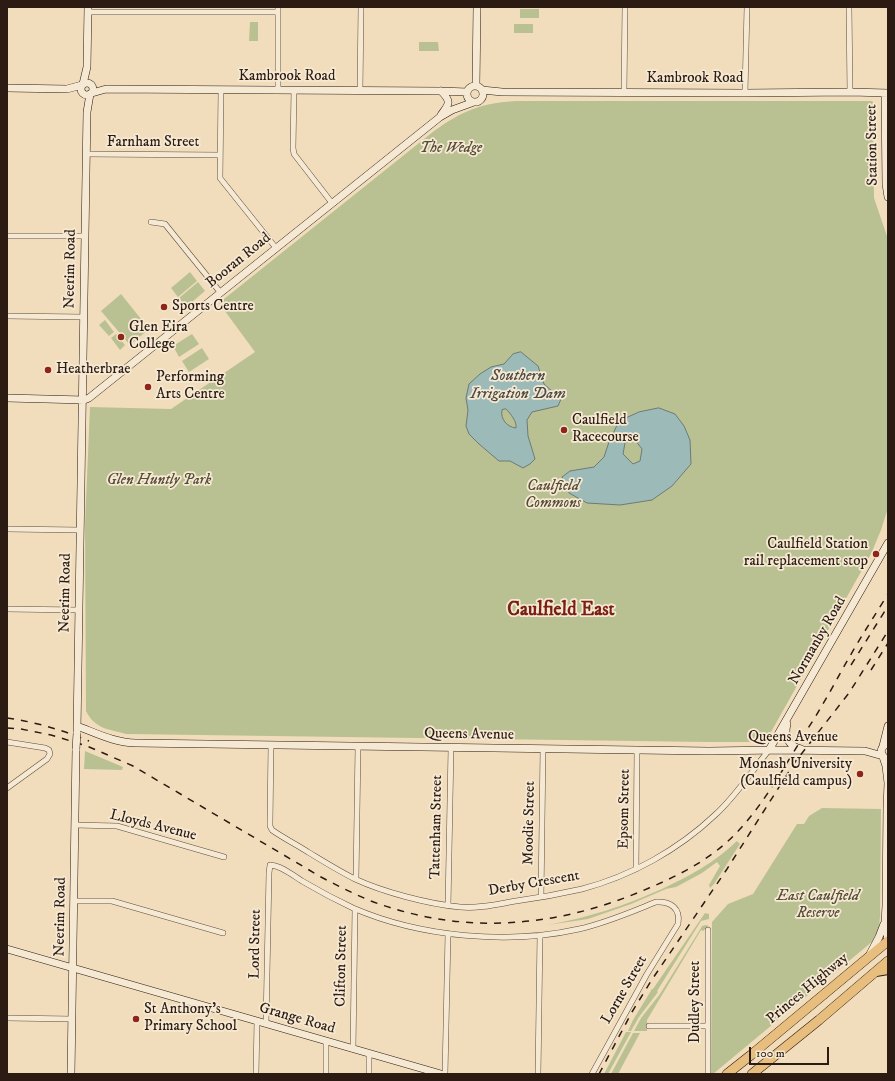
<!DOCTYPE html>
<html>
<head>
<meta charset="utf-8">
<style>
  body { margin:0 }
  #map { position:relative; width:895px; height:1081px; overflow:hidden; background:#f1ddbc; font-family:"IM FELL DW Pica",serif }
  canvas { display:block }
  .frame { position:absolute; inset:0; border:8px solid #2b1b12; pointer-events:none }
  .scale { position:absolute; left:749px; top:1047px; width:80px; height:18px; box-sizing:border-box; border:2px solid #2b1b12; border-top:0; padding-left:5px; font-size:12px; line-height:14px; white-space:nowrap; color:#2b1b12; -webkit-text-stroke:3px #f6e9d3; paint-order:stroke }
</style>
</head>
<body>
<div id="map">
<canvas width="895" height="1081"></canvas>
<div class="frame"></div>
<div class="scale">100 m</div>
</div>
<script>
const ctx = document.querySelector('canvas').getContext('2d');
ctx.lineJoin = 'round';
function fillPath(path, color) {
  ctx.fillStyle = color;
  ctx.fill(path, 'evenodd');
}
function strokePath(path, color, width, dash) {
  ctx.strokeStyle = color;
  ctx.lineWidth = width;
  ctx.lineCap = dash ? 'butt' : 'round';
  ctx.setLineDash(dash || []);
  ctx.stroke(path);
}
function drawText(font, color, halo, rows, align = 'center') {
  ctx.font = font + ' "IM FELL DW Pica",serif';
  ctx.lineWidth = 3.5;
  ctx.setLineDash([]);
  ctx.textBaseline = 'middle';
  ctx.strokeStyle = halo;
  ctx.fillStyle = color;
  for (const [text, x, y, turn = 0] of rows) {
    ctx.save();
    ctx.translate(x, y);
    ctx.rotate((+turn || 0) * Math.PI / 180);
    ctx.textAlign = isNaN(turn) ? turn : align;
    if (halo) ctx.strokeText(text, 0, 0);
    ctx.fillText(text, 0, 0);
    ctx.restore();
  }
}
const green = new Path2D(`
  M520 9H539V18H520Z
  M250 22H258V41H249Z
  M514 24H533V33H514Z
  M419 42H438L439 51H419Z
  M516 101H872L873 102 874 198 888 239V508L881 530 871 554 771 732 761 742H706L126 734C108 729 95 729 86 711L85 525 90 407 171 409 255 352 219 303 434 131C462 111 481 103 516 101Z
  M190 272 197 281 178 297 171 288Z
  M198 282 205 291 186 307 179 298Z
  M121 294 149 329 130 345 101 311Z
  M105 320 114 332 109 336 99 325Z
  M116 334 125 345 120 350 111 338Z
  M192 334 199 344 179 357 173 346Z
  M202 348 209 359 189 372 182 361Z
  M85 751 123 767 122 770 84 769Z
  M822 808 881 809 880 916 879 929 873 941 713 1074H711L712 922 728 904 753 894 797 824H804L809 816Z
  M737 841 740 844 714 884 710 888 709 885 720 866 717 862 702 873 676 887 666 889 631 904 588 919 548 925C590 917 624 906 662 889 691 875 714 863 737 841Z
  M705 913 709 914V919L701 921 657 991 658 992 639 1017 631 1031H628L633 1020 652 989H653Z
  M706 925 709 926 703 931 701 930 647 1020V1031H634L641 1018 660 994 701 928 702 926Z
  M626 1032H631L608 1074H604Z
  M633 1033H640L618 1074H611Z`);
const water = new Path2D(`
  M521 352 538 366 544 384 561 399 558 406 532 412 527 420 528 436 535 459 530 464 523 468 510 461H499L479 444 469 434 466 426 468 410 466 398 469 384 480 374 491 367 504 364 513 354ZM506 409C511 414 517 422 516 428 507 427 500 419 502 410Z
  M659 408 675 414 684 426 690 440 691 464 672 486 652 500 620 505 587 503 569 493 562 477 570 471 594 467 604 457 609 442 619 421 639 412ZM635 440 642 449 640 461 633 464 623 454 625 443Z`);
const street = new Path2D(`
  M278 7V90
  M849 7 850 92
  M88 12H278
  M221 90 220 178 276 248
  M294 90 293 148 294 154 332 203
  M360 91 361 7
  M624 92 625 7
  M745 93 747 7
  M86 154 220 155
  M151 222 165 224 220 292
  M7 236H85
  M7 316 83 317
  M7 529 80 530
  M7 609 78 610
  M7 742 45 748 49 750 50 754 47 759 7 788
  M271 745 270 823V826L272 830C283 838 296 844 308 852 323 861 339 871 355 879 383 892 428 904 460 907 478 909 498 904 516 901 538 898 560 894 582 889 631 876 678 850 715 815 736 796 751 772 769 750
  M75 825 117 826 224 857
  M636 869 637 750
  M356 879 358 747
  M541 897 543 749
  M74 901H112L223 933
  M448 906 451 748
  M7 1018 72 1019
  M266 1024 269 873 270 865C280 865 294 876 302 881 319 891 336 900 353 908 420 937 508 945 579 929 606 923 631 912 656 902 670 901 681 908 678 924L647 974 592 1074
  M649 1026H708
  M353 1049 355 909
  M256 1074 257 1021
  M326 1074V1041
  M369 1074V1053
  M445 1074 448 934
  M538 1074 540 935
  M708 1074V930`);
const secondary = new Path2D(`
  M81 89a6 6 0 1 1 12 0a6 6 0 1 1-12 0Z
  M83 84 87 67 88 7
  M467 94a8 8 0 1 1 16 0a8 8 0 1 1-16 0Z
  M476 86 477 7
  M7 88 67 89 82 85
  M482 90 502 92 745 93 850 92 888 93
  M92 93 106 89 441 91 467 92
  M885 93 886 184 888 197
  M441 115C449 104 452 102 441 91
  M7 398 84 400 89 398 440 117 452 110 474 102
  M787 724C784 736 788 746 801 749
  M77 726C96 733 115 743 136 743L709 751 778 750 865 751 883 756
  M77 730 87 112 90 94
  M883 746 888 726
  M769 750 888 543
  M883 757 886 766 888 783
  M884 757C879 752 881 746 888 744
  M888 783 887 808 886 906 885 922 888 940
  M7 949 441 1074
  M870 954 879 937 884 924
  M71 1074 76 749`);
const primary = new Path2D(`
  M876 972 888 970`);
const highway = new Path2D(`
  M727 1074 751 1055 888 941
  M752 1074 819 1020 888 961`);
const rail = new Path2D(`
  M851 665 888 606
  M871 670 888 643
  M7 718C36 722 62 730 89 741
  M7 728 21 729 51 735 87 746 133 766 321 877C338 886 354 894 371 901 464 936 558 928 649 888 682 874 715 857 740 829 763 804 780 774 798 745 805 732 814 720 821 707 831 691 840 673 850 656 862 635 875 615 888 594
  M599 1074 632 1012 651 981 727 869 795 762 849 693 888 631`);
const secondaryBridge = new Path2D(`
  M76 749 77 733`);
const markers = [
  [164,307,4,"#8f2418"],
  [121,337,4,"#8f2418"],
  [48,370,4,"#8f2418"],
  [148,387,4,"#8f2418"],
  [564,430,4,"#8f2418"],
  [876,554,4,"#8f2418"],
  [860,774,4,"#8f2418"],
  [136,1019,4,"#8f2418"]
];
const streetNames = [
  ["Kambrook Road",287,77],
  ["Kambrook Road",695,79],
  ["Farnham Street",153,143],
  ["Station Street",873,145,-91],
  ["Booran Road",239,261,-39],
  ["Neerim Road",71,269,-89],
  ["Neerim Road",66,593,-89],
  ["Normanby Road",818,641,-60],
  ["Queens Avenue",469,735,1],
  ["Queens Avenue",793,738],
  ["Epsom Street",625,809,-89],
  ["Moodie Street",530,823,-89],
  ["Lloyds Avenue",153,826,14],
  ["Tattenham Street",437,827,-89],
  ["Derby Crescent",534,884,-10],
  ["Neerim Road",61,917,-89],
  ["Lord Street",256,944,-89],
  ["Clifton Street",342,966,-89],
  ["Princes Highway",808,989,-40],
  ["Lorne Street",625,990,-60],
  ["Dudley Street",696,1002,-90],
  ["Grange Road",297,1019,16]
];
const parkNames = [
  ["The Wedge",451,149],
  ["Glen Huntly Park",159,481],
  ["Caulfield",553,487],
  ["Commons",553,504],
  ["East Caulfield",818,897],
  ["Reserve",818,914]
];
const poiNames = [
  ["Sports Centre",172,307],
  ["Glen Eira",129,328],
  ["College",129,345],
  ["Heatherbrae",56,370],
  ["Performing",156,378],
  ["Arts Centre",156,395],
  ["Caulfield",572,421],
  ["Racecourse",572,438],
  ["Caulfield Station",868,545,"right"],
  ["rail replacement stop",868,562,"right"],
  ["Monash University",852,765,"right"],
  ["(Caulfield campus)",852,782,"right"],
  ["St Anthony's",144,1010],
  ["Primary School",144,1027]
];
const waterNames = [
  ["Southern",518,377],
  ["Irrigation Dam",518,395]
];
const districtNames = [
  ["Caulfield East",561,611]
];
fillPath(green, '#b9c192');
fillPath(water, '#9cbab8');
strokePath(water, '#6f7a76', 1);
strokePath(street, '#5c4c3c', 6);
strokePath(secondary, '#2b1b12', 8);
strokePath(primary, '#2b1b12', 10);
strokePath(highway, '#2b1b12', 10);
strokePath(street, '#f6e9d3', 5);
strokePath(secondary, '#f6e9d3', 7);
strokePath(primary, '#e8be7e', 8);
strokePath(highway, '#e8be7e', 9);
strokePath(rail, '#2b1b12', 1.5, [7, 7]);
strokePath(secondaryBridge, '#2b1b12', 8, []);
strokePath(secondaryBridge, '#f6e9d3', 7);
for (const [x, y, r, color] of markers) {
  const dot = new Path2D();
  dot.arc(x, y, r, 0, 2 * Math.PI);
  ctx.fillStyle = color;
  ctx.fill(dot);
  strokePath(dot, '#f6e9d3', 1.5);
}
drawText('15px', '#2b1b12', '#f6e9d3', streetNames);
drawText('italic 15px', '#564d38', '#f6e9d3', parkNames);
drawText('15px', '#2b1b12', '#f6e9d3', poiNames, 'left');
drawText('italic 16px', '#4d4b44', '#f6e9d3', waterNames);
drawText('bold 19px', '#7a1f14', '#f6e9d3', districtNames);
</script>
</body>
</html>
